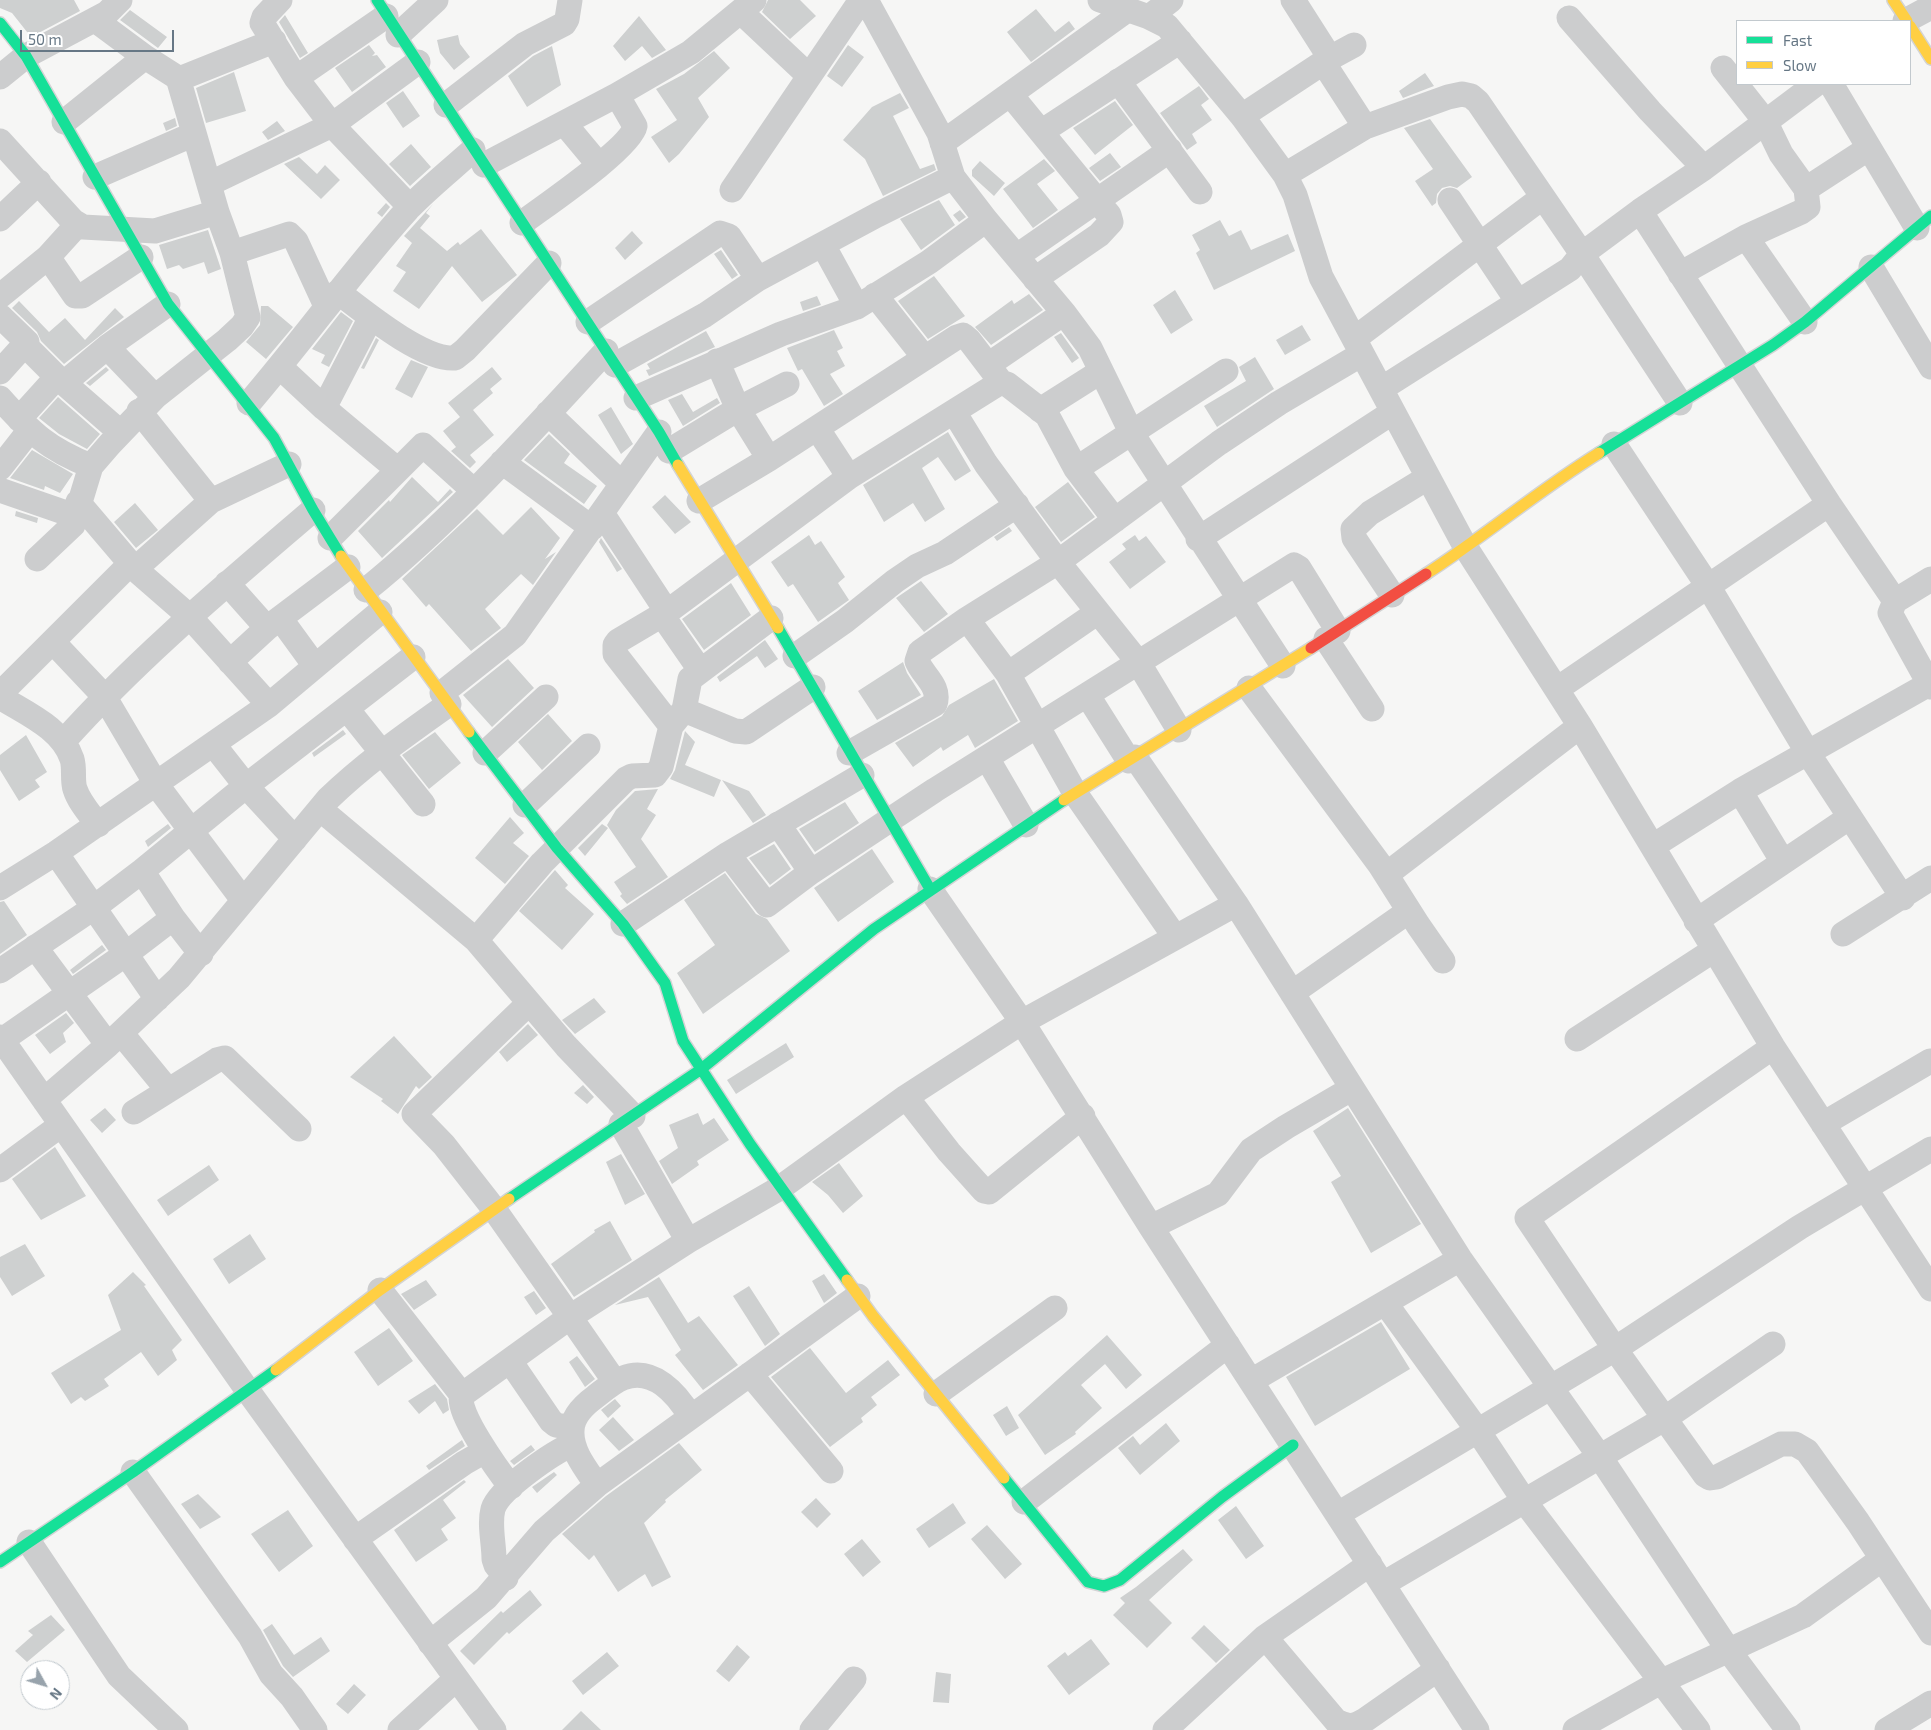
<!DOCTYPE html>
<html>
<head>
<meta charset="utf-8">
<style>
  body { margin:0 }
  #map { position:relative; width:1931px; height:1730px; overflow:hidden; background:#f6f6f5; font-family:"Exo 2",sans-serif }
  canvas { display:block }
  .legend { position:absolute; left:1736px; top:20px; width:175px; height:65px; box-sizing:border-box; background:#fff; border:1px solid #c2c9ce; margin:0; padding:6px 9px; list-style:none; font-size:15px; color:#667785 }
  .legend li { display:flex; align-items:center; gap:10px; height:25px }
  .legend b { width:25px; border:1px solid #c2c9ce }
  .north { position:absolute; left:20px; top:1660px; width:50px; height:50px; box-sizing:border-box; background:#fff; border:1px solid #c2c9ce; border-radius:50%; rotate:129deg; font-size:14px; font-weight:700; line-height:20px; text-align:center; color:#667785 }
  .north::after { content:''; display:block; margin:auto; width:18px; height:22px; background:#98a3ac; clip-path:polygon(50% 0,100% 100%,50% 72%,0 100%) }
  .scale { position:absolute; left:20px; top:30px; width:154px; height:22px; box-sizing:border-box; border:2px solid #667785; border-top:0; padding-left:6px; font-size:15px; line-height:18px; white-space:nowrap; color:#667785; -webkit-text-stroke:4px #fff; paint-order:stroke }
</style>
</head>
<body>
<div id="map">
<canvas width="1931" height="1730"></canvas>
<ul class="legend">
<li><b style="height:6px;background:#16e098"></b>Fast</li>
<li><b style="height:6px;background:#ffcf43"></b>Slow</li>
</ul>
<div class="north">N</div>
<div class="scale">50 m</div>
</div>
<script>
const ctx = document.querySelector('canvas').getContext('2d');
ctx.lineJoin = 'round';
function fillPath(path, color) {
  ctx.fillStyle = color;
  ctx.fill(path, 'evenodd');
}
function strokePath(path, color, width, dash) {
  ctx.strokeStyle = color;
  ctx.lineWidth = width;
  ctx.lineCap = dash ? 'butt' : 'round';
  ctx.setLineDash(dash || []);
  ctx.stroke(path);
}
const building = new Path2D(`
  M0 0H74L80 11 31 37 12 13 0 8Z
  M768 0H800L816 16 790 39 762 12Z
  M1036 9 1055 32 1069 21 1075 29 1031 62 1007 32Z
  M130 10 167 37 158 48 120 20Z
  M285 15 308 53 300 58 279 22Z
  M639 16 666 50 652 58 642 46 625 61 613 46Z
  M458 35 460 44 470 57 454 70 440 53 437 40Z
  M369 45 375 53 372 56 377 55 386 67 352 92 335 68Z
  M848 45 864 57 842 87 827 76Z
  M552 46 561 85 527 107 508 76 533 56Z
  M714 51 730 68 698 98 709 117 679 154 669 163 651 137 677 120 656 89 684 74Z
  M234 72 246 111 206 123 196 88Z
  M1425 73 1434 86 1403 98 1399 91Z
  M1199 86 1209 99 1201 105 1212 120 1192 134 1197 143 1187 150 1160 113Z
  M403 91 420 116 403 128 386 103Z
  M900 93 909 108 893 116 920 169 934 164 936 170 883 196 865 159 843 140 872 107Z
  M1115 101 1133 125 1095 155 1073 128Z
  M175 118 177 126 166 131 163 123Z
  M1430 119 1472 177 1457 188 1450 186 1442 188 1437 194 1436 203 1432 206 1415 181 1433 169 1404 128Z
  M277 121 285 131 268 140 262 132Z
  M411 144 431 167 410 186 389 164Z
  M1110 153 1121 167 1100 181 1089 168Z
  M299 157 317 174 325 165 340 180 321 199 284 164Z
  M1044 159 1055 171 1037 184 1058 210 1033 228 1003 189Z
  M980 161 1005 183 994 196 972 176V170Z
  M939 200 955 225 921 250 900 219Z
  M386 203 390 207 382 217 377 213Z
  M433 204 426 213 430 216 420 228 447 251 458 242 460 245 481 229 517 275 482 302 452 266 419 309 393 291 406 272 396 266 412 243 404 236Z
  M960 210 966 217 959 222 953 215Z
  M1220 220 1229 236 1241 230 1251 250 1288 234 1295 251 1214 290 1196 253 1200 250 1192 235Z
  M208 230 221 269 208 274 204 262 183 269 179 265 167 269 159 245Z
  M632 231 643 243 625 260 615 248Z
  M721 250 738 275 732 279 714 254Z
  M934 276 965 316 928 339 898 301Z
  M1175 290 1193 320 1171 334 1153 305Z
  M1029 294 1043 310 991 345 975 327 1012 300 1014 304Z
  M817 296 821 305 803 311 800 302Z
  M19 301 49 332 65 318 85 340 115 308 124 317 64 364 41 341 37 332 12 308Z
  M261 306H268L293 327 266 359 246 342 260 325Z
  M341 312 353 321 329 367 321 363 325 355 312 349Z
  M1302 325 1311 340 1285 355 1276 340Z
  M834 330 843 348 837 351 845 366 830 374 843 394 824 406 802 369 798 371 787 348Z
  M706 331 715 347 649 376 646 370 650 369 647 364Z
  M1061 333 1079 358 1072 363 1054 337Z
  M376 338 379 340 364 369 361 368Z
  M1255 357 1274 389 1217 427 1204 406 1246 381 1239 367Z
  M411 360 428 367 412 398 395 389Z
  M106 367 109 370 90 386 86 383Z
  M492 367 502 379 490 389 493 393 473 410 494 435 470 455 476 462 470 468 451 451 456 447 443 431 460 417 448 403Z
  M682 394 693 412 717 398 720 403 683 426 668 400Z
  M58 397 100 434 87 449 59 434 39 418Z
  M611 407 633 444 621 454 598 415Z
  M948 432 971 471 955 481 938 457 922 468 945 509 925 522 913 503 884 522 863 485Z
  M549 434 570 454 564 463 597 486 584 504 524 460Z
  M32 450 73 474 60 493 45 486 44 490 10 478Z
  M412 477 438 502 450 489 453 492 382 558 358 531 389 500 390 502Z
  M1068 482 1095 517 1061 542 1035 507Z
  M665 495 691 522 675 534 652 507Z
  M135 503 158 530 136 548 114 522Z
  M531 507 560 538 545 559 556 552 533 585 521 574 485 609 501 628 471 651 429 604 426 607 402 579 477 509 503 535Z
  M16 511 38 518 37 523 15 516Z
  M1009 527 1012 531 997 541 994 537Z
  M809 535 815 545 821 541 845 577 838 583 849 600 818 622 793 584 788 587 771 562Z
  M1135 535 1139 541 1146 536 1166 562 1130 589 1109 562 1126 549 1122 544Z
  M601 538 622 569 617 572 599 542Z
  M921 581 948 614 924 632 896 598Z
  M731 583 751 615 704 650 682 619Z
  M765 640 778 659 765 668 757 656 720 682 717 677Z
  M508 659 534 688 492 727 463 695Z
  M903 662 907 673 921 695 877 720 858 691Z
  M994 679 1018 721 975 748 968 735 943 751 941 747 913 767 895 743 942 716 949 705Z
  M548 714 572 741 542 770 518 742Z
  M343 730 346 734 314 757 312 753Z
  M685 731 695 742 685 765 721 780 714 797 670 779 675 770Z
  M435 732 461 763 429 789 402 755Z
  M26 735 47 772 35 780 40 787 19 801 0 770V755Z
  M722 780 749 791 766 815 753 823Z
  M658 789 647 809 656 815 641 839 668 877 627 904 620 896 622 894 614 882 636 867 607 825 616 810 635 791Z
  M845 802 859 823 815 852 799 829Z
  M510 817 524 833 513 843 529 856 505 884 475 858Z
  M168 824 171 828 148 847 145 841Z
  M602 824 608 828 585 856 578 848Z
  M774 844 791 869 770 885 749 858Z
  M872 849 894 882 838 922 814 888Z
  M555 870 568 885 565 888 594 914 562 950 519 911Z
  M725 873 756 914 767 919 790 951 703 1014 677 973 715 945 684 900Z
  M4 901 27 935 0 954V902Z
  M102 945 106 950 73 974 70 970Z
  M594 998 606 1012 575 1034 562 1020Z
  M66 1013 74 1023 63 1033 66 1042 50 1054 35 1035Z
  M528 1024 538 1035 507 1062 499 1052Z
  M394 1036 432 1077 419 1089 416 1086 398 1114 381 1101 383 1099 350 1077Z
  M786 1043 794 1057 736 1094 727 1080Z
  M583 1085 594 1097 587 1104 574 1093Z
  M105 1108 116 1120 102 1133 90 1120Z
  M1348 1108 1421 1224 1371 1253 1331 1182 1341 1176 1313 1131Z
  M698 1113 703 1125 714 1118 729 1140 697 1161 699 1165 672 1184 659 1161 678 1148 669 1125Z
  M55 1147 86 1196 41 1220 12 1179Z
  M621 1154 645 1194 625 1205 606 1162Z
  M839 1163 863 1196 843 1213 828 1195 812 1182Z
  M209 1165 219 1180 168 1216 157 1200Z
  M610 1221 632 1260 574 1297 551 1264 595 1232 594 1230Z
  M250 1234 266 1259 229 1284 213 1259Z
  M25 1244 45 1276 12 1296 0 1277V1257Z
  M133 1272 146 1285 144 1286 182 1340 172 1350 177 1360 158 1376 141 1352 104 1379 109 1386 85 1401 81 1397 71 1404 51 1373 121 1330 108 1295Z
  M824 1274 837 1293 824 1303 812 1281Z
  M659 1277 688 1323 699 1316 738 1365 703 1390 675 1355 681 1350 648 1297 615 1305Z
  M426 1280 437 1295 414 1310 401 1294Z
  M749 1286 780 1334 765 1346 733 1296Z
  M534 1291 546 1308 536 1315 524 1297Z
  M1381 1322 1410 1369 1315 1426 1286 1377Z
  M389 1328 413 1361 378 1386 354 1352Z
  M1107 1335 1142 1375 1126 1389 1105 1364 1081 1385 1102 1408 1075 1432 1076 1434 1045 1455 1018 1415Z
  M810 1348 846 1393 888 1360 900 1375 871 1397 877 1405 861 1418 863 1422 830 1447 771 1377Z
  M577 1356 595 1379 585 1387 569 1362Z
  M435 1384 447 1399 449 1410 443 1414 435 1401 419 1414 408 1401Z
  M615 1399 621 1406 608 1418 601 1410Z
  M1007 1406 1019 1428 1006 1436 993 1415Z
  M613 1417 634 1440 619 1451 599 1430Z
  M1166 1423 1180 1441 1140 1475 1118 1448 1133 1436 1140 1445Z
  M462 1440 465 1446 429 1470 426 1466Z
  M679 1443 702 1470 665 1500 666 1502 644 1523 671 1577 652 1587 645 1574 618 1592 594 1555 589 1560 562 1534 606 1496Z
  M531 1445 535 1450 514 1465 510 1461Z
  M554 1472 557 1475 537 1493 532 1487Z
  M464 1480 466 1482 443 1500 456 1518 441 1529 448 1540 416 1562 394 1530Z
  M198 1494 221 1517 200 1529 181 1504Z
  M816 1498 831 1514 817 1528 801 1512Z
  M953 1503 966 1523 929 1548 916 1529Z
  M1236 1506 1264 1546 1246 1559 1218 1520Z
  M288 1510 313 1546 279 1572 251 1534Z
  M987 1525 1022 1564 1005 1579 971 1539Z
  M862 1539 881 1562 863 1577 844 1554Z
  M1183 1549 1193 1560 1149 1600 1172 1623 1147 1648 1113 1615 1125 1603 1120 1598 1136 1587Z
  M530 1590 542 1605 509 1634 507 1632 474 1665 460 1651 501 1611 503 1613Z
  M51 1615 65 1630 27 1662 15 1651 33 1635 28 1631Z
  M272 1624 294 1655 321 1637 330 1651 293 1677 283 1666 263 1630Z
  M1204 1625 1230 1650 1216 1663 1191 1638Z
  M1091 1639 1110 1664 1069 1695 1047 1666 1065 1652 1068 1656Z
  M737 1645 750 1657 729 1682 716 1671Z
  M607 1652 619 1666 583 1695 572 1681Z
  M936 1672 951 1674 949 1703 933 1702Z
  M354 1684 366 1695 348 1714 336 1704Z
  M581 1711 601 1730H562Z`);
const street = new Path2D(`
  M280 0 264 17 262 23 296 78 332 125 410 207
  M1100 0 1149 17 1167 26 1242 116 1285 175 1295 195 1321 277 1466 548 1580 726 1773 1047 1931 1289
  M1293 0 1330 58
  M741 12 809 76
  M1149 17 1171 0
  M1569 18 1650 111 1704 168
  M95 20 145 57 178 78 184 77 274 41
  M1905 21 1931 7
  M398 35 436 0
  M1323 62 1365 127
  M0 77 26 56 107 13 120 0
  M296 78 386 16
  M1118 81 1200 192
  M1831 84 1917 228
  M1010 94 1109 215 1111 222 1099 235 1035 279
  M446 105 525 44 564 24 567 19 570 0
  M1242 116 1330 58 1354 45
  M64 122 145 57
  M564 123 599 165
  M1041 132 1180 41
  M0 141 73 221 83 227 155 231 217 212
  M942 143 1127 10
  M484 165 617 95 691 52 754 0
  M1285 175 1365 127 1387 119 1448 97 1462 94 1471 96 1478 102 1582 254 1680 403
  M95 177 194 134
  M953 177 986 220 1064 313 1090 348 1131 432 1283 666
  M209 184 332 125 418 62
  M1806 189 1869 148
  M732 190 861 0
  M1450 200 1518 302
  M1640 211 1829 504 1895 601
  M0 219 39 182
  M522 223C543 207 631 148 635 126L617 95
  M1746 237 1805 322
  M823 245 857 307
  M232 253 289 234 296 241 326 306
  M1017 256 1170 150
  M48 257 75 296H82L141 257
  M1871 267 1931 367
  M1680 274 1746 237 1801 212 1808 207 1806 189 1781 154 1765 121 1723 68
  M338 292C363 311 423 361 455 358L465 350 549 263
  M875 295 924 357
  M0 296 48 257 77 225
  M0 316 27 342 0 372
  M588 322 720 233 729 236 758 279
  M1354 339 1543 197
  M25 345 57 377 120 432
  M107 347 155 397
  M717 361 738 409 769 459
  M615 365 705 315 758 279 877 215 953 177 939 133 866 0
  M988 365 1064 313
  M280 367 324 408 398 470
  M64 383 107 347 168 304
  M1381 389 1570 269 1582 254 1640 211 1704 168 1816 84
  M0 398C31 433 48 449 91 466
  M636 398 781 334 857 307 929 262 986 220
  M249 403C304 339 352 271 408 209 428 188 452 169 473 150
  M324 408 371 317
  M1040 410 1100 372
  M139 411 211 501
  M954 412 986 464 1058 562 1138 662 1179 730
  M548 413 622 484
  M19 419 57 377
  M817 428 849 477
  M1614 444 1708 586 1808 753 1903 898
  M669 451 738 409 787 384
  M502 462 592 528
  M0 468 29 431
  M1076 469 1226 371
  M0 490 75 516
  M699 501 769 459 957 337 963 335 969 340 1001 382 1007 384 1047 415 1076 469 1115 520
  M78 502 135 569 189 616 269 705
  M602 513 667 612
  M330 538 423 445 474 491
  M1198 539 1393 412
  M37 559 73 525 91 466 110 444 155 397 227 340 242 326 248 317 232 253 217 212 178 78
  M135 569 211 501 289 464
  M1931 579 1895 601 1890 613 1931 687
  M227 583 267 628
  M366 590C454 519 529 434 606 351
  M1392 595 1354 538 1353 529 1370 513 1427 478
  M662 615 700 670
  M280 618 315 666
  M967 619 1008 674 1075 793 1175 937
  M1326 639 1372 709
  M53 642 104 696 156 784 243 900
  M795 656 845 621 895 581 917 566 945 553 1017 505
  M230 662 267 628 348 567
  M1008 674 1098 612
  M1249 688 1380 865 1418 925 1443 961
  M1557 689 1829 504
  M442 693 515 635 659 432
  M0 694 131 563
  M1088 696 1129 761
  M0 697C25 713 62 728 72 759 75 769 72 780 75 789 79 802 90 814 98 825
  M347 709 423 804
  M684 710 735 731 746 732 813 687
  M671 726 615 654V645L618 641 667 612 849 477 1001 382
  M63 742C139 657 227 584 313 510
  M213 744 246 786 295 839
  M485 753 546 697
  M849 753 935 704C941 686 923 676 917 661L920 652 967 619 1058 562 1219 443 1279 403 1362 354
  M1135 757 1236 904 1460 1259 1600 1457 1729 1651 1788 1730
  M987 758 1026 825
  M1740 791 1783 862
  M525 805 588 746
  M320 809 476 940 566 1046 633 1116
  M778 824 811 872
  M1653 846 1740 791 1931 683
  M56 853 157 999
  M728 854 862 775
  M142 871 173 918 201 954
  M1387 874 1580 726
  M0 888 56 853 269 705 380 612
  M930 889 1022 1022 1151 1227 1477 1730
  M1696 921 1850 817
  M623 924 728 854 767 905 811 872 935 790 1294 565 1299 568 1338 631
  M1843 934 1931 878
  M476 940 542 863 626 779 632 776 655 775 661 767 671 726 684 710 690 679 771 618
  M35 947 108 1045
  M0 971 92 909 142 871 246 786 413 657
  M1292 993 1409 911
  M529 1003 414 1114 444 1145 494 1209 570 1317 688 1241 780 1188 906 1097 1022 1022 1236 904
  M121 1033 167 1089
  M0 1037 248 1391 494 1730
  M1577 1039 1714 950
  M2 1040 126 954 173 918
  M1773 1047 1527 1218 1615 1349 1705 1475 1710 1478 1717 1477 1781 1444H1795L1807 1451 1858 1522 1931 1633
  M906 1097 949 1152 984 1191 989 1192 1083 1116
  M44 1100 108 1045 179 978 328 799C365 763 407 734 449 704
  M134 1112 217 1060 225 1058 299 1129
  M621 1124 688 1241
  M1823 1124 1930 1061
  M0 1170 61 1125
  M1151 1227 1218 1194 1251 1150 1286 1127 1351 1089
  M380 1290 462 1395
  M1386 1304 1478 1431 1525 1502 1698 1730
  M510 1361 551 1421 556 1425 571 1428
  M750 1374 831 1471
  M1251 1381 1460 1259
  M936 1394 1055 1308
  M133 1472 250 1636 271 1674 292 1697 315 1730
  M597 1485C586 1469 571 1451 572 1431 572 1416 584 1405 595 1397 604 1390 613 1382 623 1378 653 1366 677 1394 690 1416
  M511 1487C500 1473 454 1410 462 1395L570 1317 615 1382
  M1024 1502 1228 1345
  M1338 1514 1615 1349 1800 1227 1931 1149
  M355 1539 464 1463 485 1451
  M29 1542 119 1676 176 1730
  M506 1578 496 1565 494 1559C494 1544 489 1524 493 1509 499 1489 554 1452 573 1444
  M1383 1584 1664 1419 1773 1344
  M1265 1637 1336 1721C1348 1727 1353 1727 1365 1720L1438 1669
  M430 1643 486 1598 544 1531 597 1485 858 1296
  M400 1730 456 1679
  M812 1730 854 1679
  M1165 1730 1265 1637 1370 1564
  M1575 1730 1662 1681 1803 1616 1882 1559
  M1887 1730 1931 1703`);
const fast = new Path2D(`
  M377 0 659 432 678 465
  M0 23 26 56 168 304 274 438 313 510 341 556
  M1599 453 1773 345 1805 322 1931 216
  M778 628 930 889
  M469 732 557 848 623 924 665 983 683 1041 750 1144 847 1280
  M509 1199 700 1070 874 929 1064 800
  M1004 1478 1088 1582 1104 1586 1120 1580 1222 1497 1293 1445
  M0 1562 133 1472 276 1370`);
const slow = new Path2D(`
  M1893 0 1907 21
  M1910 26 1931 59
  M678 465 778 628
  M341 556 469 732
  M1426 574C1485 536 1539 490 1599 453
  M1064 800 1311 648
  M847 1280 873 1316 1004 1478
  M276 1370 380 1290 509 1199`);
const jam = new Path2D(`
  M1311 648 1426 574`);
fillPath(building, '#ced0d0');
strokePath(fast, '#d3d4d5', 14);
strokePath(slow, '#d3d4d5', 14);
strokePath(jam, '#d3d4d5', 14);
strokePath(street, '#cccdce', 25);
strokePath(fast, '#16e098', 11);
strokePath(slow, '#ffcf43', 11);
strokePath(jam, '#f24e42', 11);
</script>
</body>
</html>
